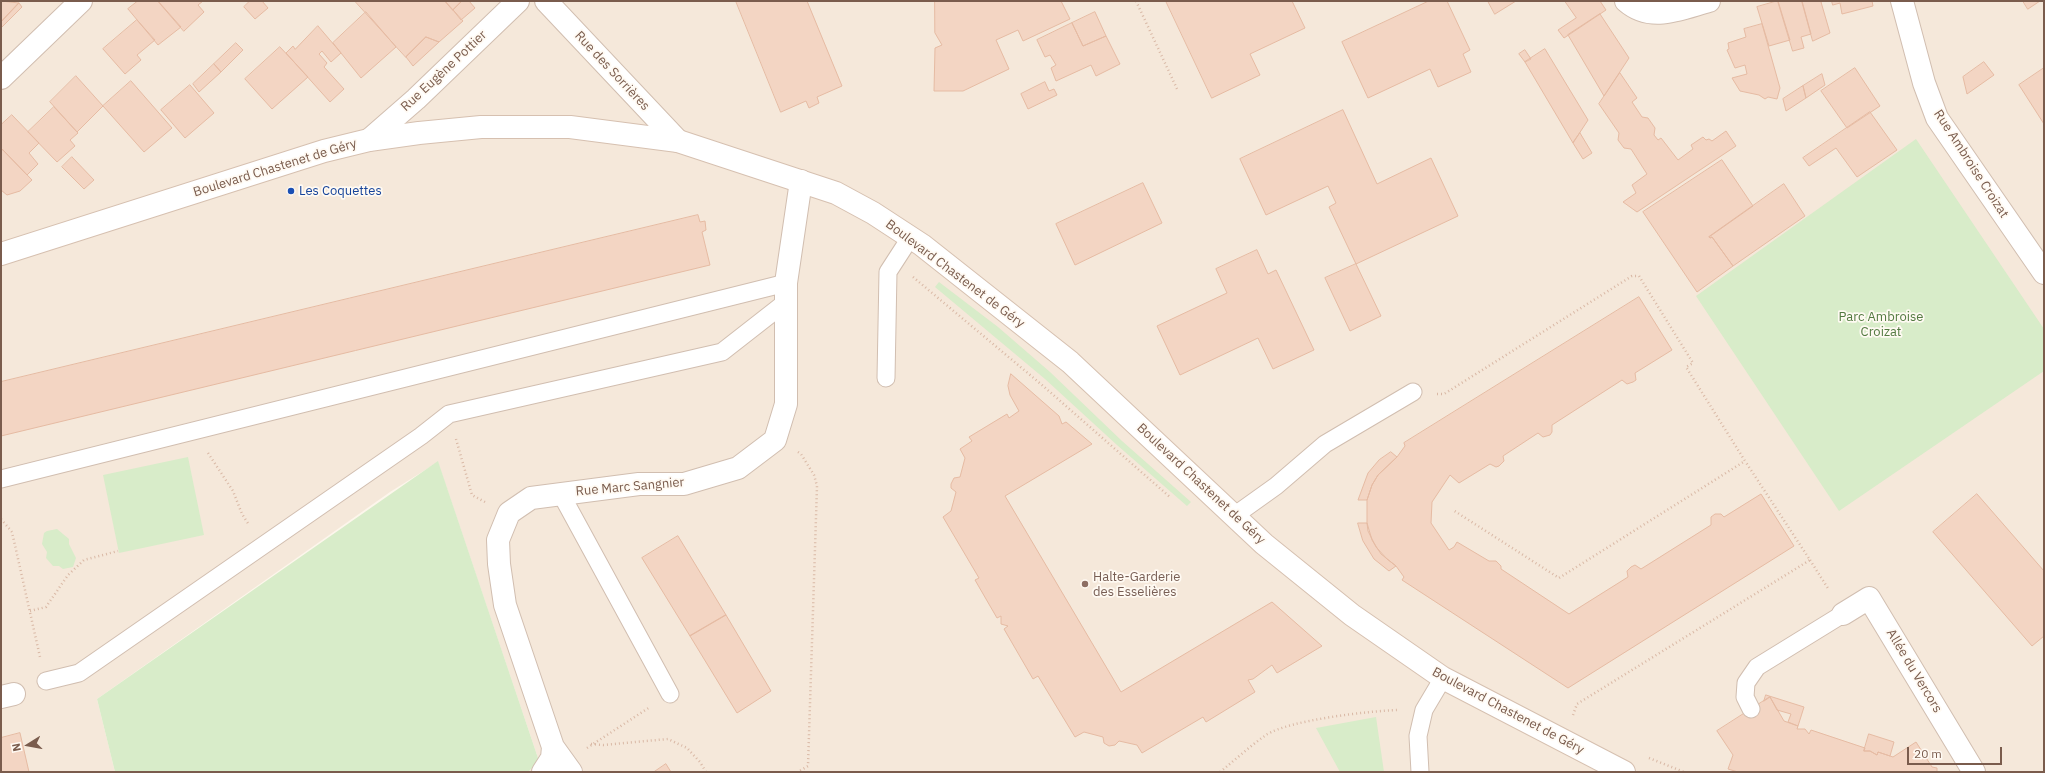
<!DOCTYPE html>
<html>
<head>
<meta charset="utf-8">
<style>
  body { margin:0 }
  #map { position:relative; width:2045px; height:773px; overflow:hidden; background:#fdf6ec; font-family:"IBM Plex Sans",sans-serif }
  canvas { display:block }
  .frame { position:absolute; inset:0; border:2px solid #7a5c4d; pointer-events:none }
  .north { position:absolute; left:8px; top:725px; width:40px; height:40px; -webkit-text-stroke:3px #fffaf3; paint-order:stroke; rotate:259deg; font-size:11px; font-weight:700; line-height:16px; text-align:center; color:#7a5c4d }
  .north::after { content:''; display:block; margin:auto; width:14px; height:18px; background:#7a5c4d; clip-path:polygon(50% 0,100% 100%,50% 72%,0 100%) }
  .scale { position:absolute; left:1907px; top:747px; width:95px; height:18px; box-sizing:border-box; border:2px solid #7a5c4d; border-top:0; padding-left:5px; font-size:12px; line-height:14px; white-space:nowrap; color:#7a5c4d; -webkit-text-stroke:3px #fffaf3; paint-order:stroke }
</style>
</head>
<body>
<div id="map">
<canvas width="2045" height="773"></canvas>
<div class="frame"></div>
<div class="north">N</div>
<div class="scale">20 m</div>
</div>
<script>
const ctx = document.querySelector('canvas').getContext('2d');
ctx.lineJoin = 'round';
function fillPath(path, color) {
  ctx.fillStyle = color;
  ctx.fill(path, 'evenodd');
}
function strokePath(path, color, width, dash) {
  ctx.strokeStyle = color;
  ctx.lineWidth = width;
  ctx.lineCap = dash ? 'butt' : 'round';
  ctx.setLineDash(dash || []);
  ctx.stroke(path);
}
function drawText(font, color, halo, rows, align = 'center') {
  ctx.font = font + ' "IBM Plex Sans",sans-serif';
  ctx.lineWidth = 3.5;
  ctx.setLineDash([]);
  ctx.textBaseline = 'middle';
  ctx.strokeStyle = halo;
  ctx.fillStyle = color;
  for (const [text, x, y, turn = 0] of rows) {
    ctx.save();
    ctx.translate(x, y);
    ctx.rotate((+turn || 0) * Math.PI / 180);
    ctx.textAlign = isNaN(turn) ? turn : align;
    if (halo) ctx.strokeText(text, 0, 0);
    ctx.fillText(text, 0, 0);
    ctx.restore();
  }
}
const residential = new Path2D(`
  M1 1H2044V772H528L539 761 438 462 390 492 97 699 115 772H1Z`);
const green = new Path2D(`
  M1916 139 2044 329V371L1839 511 1696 296Z
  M939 282 998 327 1050 372 1122 441 1191 502 1187 506 1117 445 1045 379 935 287Z
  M188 457 204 535 119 553 103 475Z
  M438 461 539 761 528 772H115L97 699Z
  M57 529 69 539V544L76 558 73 567 63 569 59 566H53L46 558 47 552 42 544 44 533 47 531Z
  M1376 717 1384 772H1340L1316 728Z`);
const building = new Path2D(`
  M1 1 19 3 1 22Z
  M138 1H158L181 27 158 45 128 9Z
  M158 1H203L198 5 204 12 184 31Z
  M250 1H262L268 8 255 19 244 7Z
  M355 1H445L463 21 439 42 426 37 406 57Z
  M445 1H462L453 10Z
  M462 1H469L475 8 461 20 453 10Z
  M736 1H807L842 86 817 97 819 103 809 108 806 101 781 112Z
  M935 1H1061L1070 19 1023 41 1018 30 996 40 1009 69 963 91H934L935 48 942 45 935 33Z
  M1166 1H1292L1305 28 1250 54 1260 75 1212 98Z
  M1429 1H1447L1470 50 1463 54 1471 72 1438 87 1430 69 1368 98 1342 42Z
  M1488 1H1516L1495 14Z
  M1565 1H1600L1606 10 1564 38 1558 30 1576 18Z
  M1778 1 1790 40 1769 46 1757 7Z
  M1778 1H1802L1811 34 1801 37 1804 48 1793 51Z
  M1802 1H1824L1821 2 1830 33 1813 41Z
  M1832 1H1872L1873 6 1842 14 1840 3 1833 5Z
  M2023 1H2040L2028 9Z
  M19 3 22 7 1 28V22Z
  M366 12 396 47 361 78 333 43Z
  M1095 12 1106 36 1083 46 1072 23Z
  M1600 14 1629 58 1604 96 1568 35Z
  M137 20 155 40 137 55 141 60 125 74 103 49Z
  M1072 23 1083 46 1106 36 1120 64 1096 76 1091 65 1056 81 1051 68 1056 65 1050 55 1045 57 1037 40Z
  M1762 24 1780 88 1777 99 1768 97 1765 99 1759 95 1740 91 1732 78 1747 74 1745 65 1735 68 1727 50 1729 49 1728 43 1746 37 1744 29Z
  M318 26 341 53 331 62 322 51 319 54 327 63 324 67 344 89 330 102 286 53 293 46 295 49Z
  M426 37 439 42 413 66 406 57Z
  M236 43 243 50 221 72 214 64Z
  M280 47 308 77 272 109 245 79Z
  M1545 49 1588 120 1573 143 1525 62Z
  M1525 50 1531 59 1525 62 1519 54Z
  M1984 62 1994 75 1967 94 1963 77Z
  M214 64 221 72 199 92 193 84Z
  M1855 68 1880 106 1847 128 1821 91Z
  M2044 68V124L2019 85Z
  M1620 73 1637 98 1632 102 1642 117 1648 118 1655 128 1654 135 1658 140 1661 138 1678 160 1693 149 1691 145 1703 137 1706 140 1709 139 1712 141 1726 131 1736 146 1637 212 1623 202 1636 193 1632 185 1647 174 1631 149 1624 148 1618 140 1619 133 1599 104Z
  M1822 74 1825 85 1806 98 1803 86Z
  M76 76 103 106 77 132 50 102Z
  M131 81 172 128 144 152 103 106Z
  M1045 82 1049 91 1054 89 1057 95 1028 109 1021 94Z
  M190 85 214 113 185 138 161 110Z
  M1803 86 1806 98 1786 111 1783 99Z
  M54 107 78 133 70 140 75 146 57 162 28 132Z
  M1343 110 1377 184 1431 158 1458 216 1356 264 1329 207 1336 203 1328 186 1266 215 1240 159Z
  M1870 112 1897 150 1857 177 1836 148 1809 166 1803 158Z
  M12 115 39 143 29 153 38 164 27 175 1 148V125Z
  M1580 133 1592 153 1583 159 1573 143Z
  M3 150 32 180 20 191 7 195 1 190V152Z
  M72 157 94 180 84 189 62 167Z
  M1722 160 1753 206 1709 237 1710 238 1712 237 1733 266 1697 292 1643 212Z
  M1143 183 1162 223 1075 265 1056 224Z
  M1784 184 1805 216 1733 266 1712 237 1710 238 1709 237Z
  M698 215 700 222 705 221 706 230 702 232 710 265 1 436V382Z
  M1257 250 1268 274 1276 270 1314 350 1273 369 1258 338 1180 375 1157 326 1227 293 1216 269Z
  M1356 264 1381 316 1350 331 1325 278Z
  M1639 297 1672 350 1635 373 1636 380 1633 382 1627 384 1622 380 1552 425V432L1550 435 1543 437 1538 433 1503 456 1504 461 1499 466 1496 467 1490 464 1459 483 1450 475 1432 502 1431 523 1449 550 1454 547 1457 542 1489 561H1496L1501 566V569L1569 614 1628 577 1627 571 1631 567 1635 565 1641 569 1711 525V517L1715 514H1721L1724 517 1761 494 1794 546 1568 688 1402 580 1404 577 1396 566 1381 554 1372 540 1367 523V500L1372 485 1378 475 1397 457 1405 446 1404 443Z
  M1011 374 1059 416 1062 424 1066 422 1092 444 1005 496 1121 692 1272 602 1322 646 1277 673 1272 665 1253 679 1248 680 1255 692 1206 722 1203 717 1142 753 1137 745 1119 741 1115 745 1109 746 1104 743 1103 737 1084 732 1075 737 1038 676 1033 679 1004 629 1008 626 1001 624V616L997 618 975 580 979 578 943 517 951 511 956 492 951 488V484L954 478 960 477 965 458 960 449 972 441 969 437 1007 414 1009 418 1019 411 1010 395 1008 386Z
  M1391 452 1397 457 1378 475 1372 485 1367 500H1358L1368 473 1379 460Z
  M1977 494 2044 571V636L2032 646 1933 532Z
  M1358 523H1367L1368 531 1376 547 1387 559 1396 566 1389 571 1374 559 1363 541Z
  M678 536 726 615 690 636 642 558Z
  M726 615 771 691 737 713 690 636Z
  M1766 695 1804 707 1798 726 1788 722 1791 714 1777 710 1770 697 1764 701Z
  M1770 697 1784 721 1798 726 1797 729H1805L1809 734 1811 730 1865 748 1864 751H1870L1877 755 1878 752 1893 757 1916 742 1932 767 1937 768V772H1738L1728 769 1733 755 1717 731Z
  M20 733 29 772H1V738Z
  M1869 734 1894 742 1890 756 1878 752 1877 755 1870 751H1864Z
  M666 764 671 772H654Z`);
const path = new Path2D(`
  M1136 1 1178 91
  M913 277 1042 385 1171 498
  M1437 394H1444L1632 276H1639L1693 363 1686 367 1745 461 1559 578 1453 510
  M456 439 472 495 485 502
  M798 452 801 454 814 475 817 486 808 766 798 772
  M208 453 233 491 242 514 249 525
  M1 519 12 532 40 657
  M1810 560 1829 590
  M30 611 46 607 68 575 84 560 118 551
  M1573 715 1577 704 1810 560 1745 461
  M591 744 603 745 668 739 687 748 700 762 706 772
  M587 748 650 707
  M1649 758 1684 772
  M1220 772C1235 760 1250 746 1266 735 1289 720 1369 711 1398 710`);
const lane = new Path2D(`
  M886 378 888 272 910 238
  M1 479 786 283
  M561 494 670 694
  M1234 516 1276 486 1325 444 1413 392
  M46 681 79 673 421 436 449 414 722 352 786 302
  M1751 709 1745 697 1746 683 1757 667 1843 614
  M1420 772 1418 736 1424 710 1443 678`);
const street = new Path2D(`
  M546 1 678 141
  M1626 1C1651 23 1680 9 1709 1
  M1902 1 1924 83 1937 118 2044 273
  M1 78 81 1
  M369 140 416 99 518 1
  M1843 614 1869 598 1974 772
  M1 697 14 694
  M543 772 552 758 553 747
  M571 772 553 747 505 605 499 564 498 540 509 513 531 498 639 484H684L738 468 775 440 786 404V283L801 181`);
const secondary = new Path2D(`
  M1 254 324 151 369 140 419 133 481 127H570L678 141 836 193 873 213 922 245 1070 362 1264 544 1352 615 1443 678 1624 772`);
const markers = [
  [291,191,4,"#1a4fb4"],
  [1085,584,4,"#8d6e63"]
];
const streetNames = [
  ["Rue Eugène Pottier",444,71,-43],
  ["Rue des Sorrières",612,71,47],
  ["Rue Ambroise Croizat",1971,164,57],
  ["Boulevard Chastenet de Géry",275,168,-17],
  ["Boulevard Chastenet de Géry",955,274,37],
  ["Boulevard Chastenet de Géry",1201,484,43],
  ["Rue Marc Sangnier",630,487,-5],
  ["Allée du Vercors",1914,671,59],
  ["Boulevard Chastenet de Géry",1508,711,28]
];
const transitNames = [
  ["Les Coquettes",299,191]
];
const parkNames = [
  ["Parc Ambroise",1881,317],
  ["Croizat",1881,332]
];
const educationNames = [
  ["Halte-Garderie",1093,577],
  ["des Esselières",1093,592]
];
fillPath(residential, '#f5e8da');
fillPath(green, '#d8ecc9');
fillPath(building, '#f3d5c3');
strokePath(building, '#e6bba3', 1);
strokePath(lane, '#d1beb0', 19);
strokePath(street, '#d1beb0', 24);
strokePath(secondary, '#d6c0b0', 24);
strokePath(path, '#d9b8a5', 2.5, [1, 3]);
strokePath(lane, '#fff', 17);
strokePath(street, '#fff', 22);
strokePath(secondary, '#fff', 22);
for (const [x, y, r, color] of markers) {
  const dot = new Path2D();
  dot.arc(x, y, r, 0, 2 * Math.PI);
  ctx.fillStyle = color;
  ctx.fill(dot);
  strokePath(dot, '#fffaf3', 1.5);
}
drawText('13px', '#7a5c4d', '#fffaf3', streetNames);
drawText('13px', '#164399', '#fffaf3', transitNames, 'left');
drawText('13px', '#537a41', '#fffaf3', parkNames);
drawText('13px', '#785e54', '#fffaf3', educationNames, 'left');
</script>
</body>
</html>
